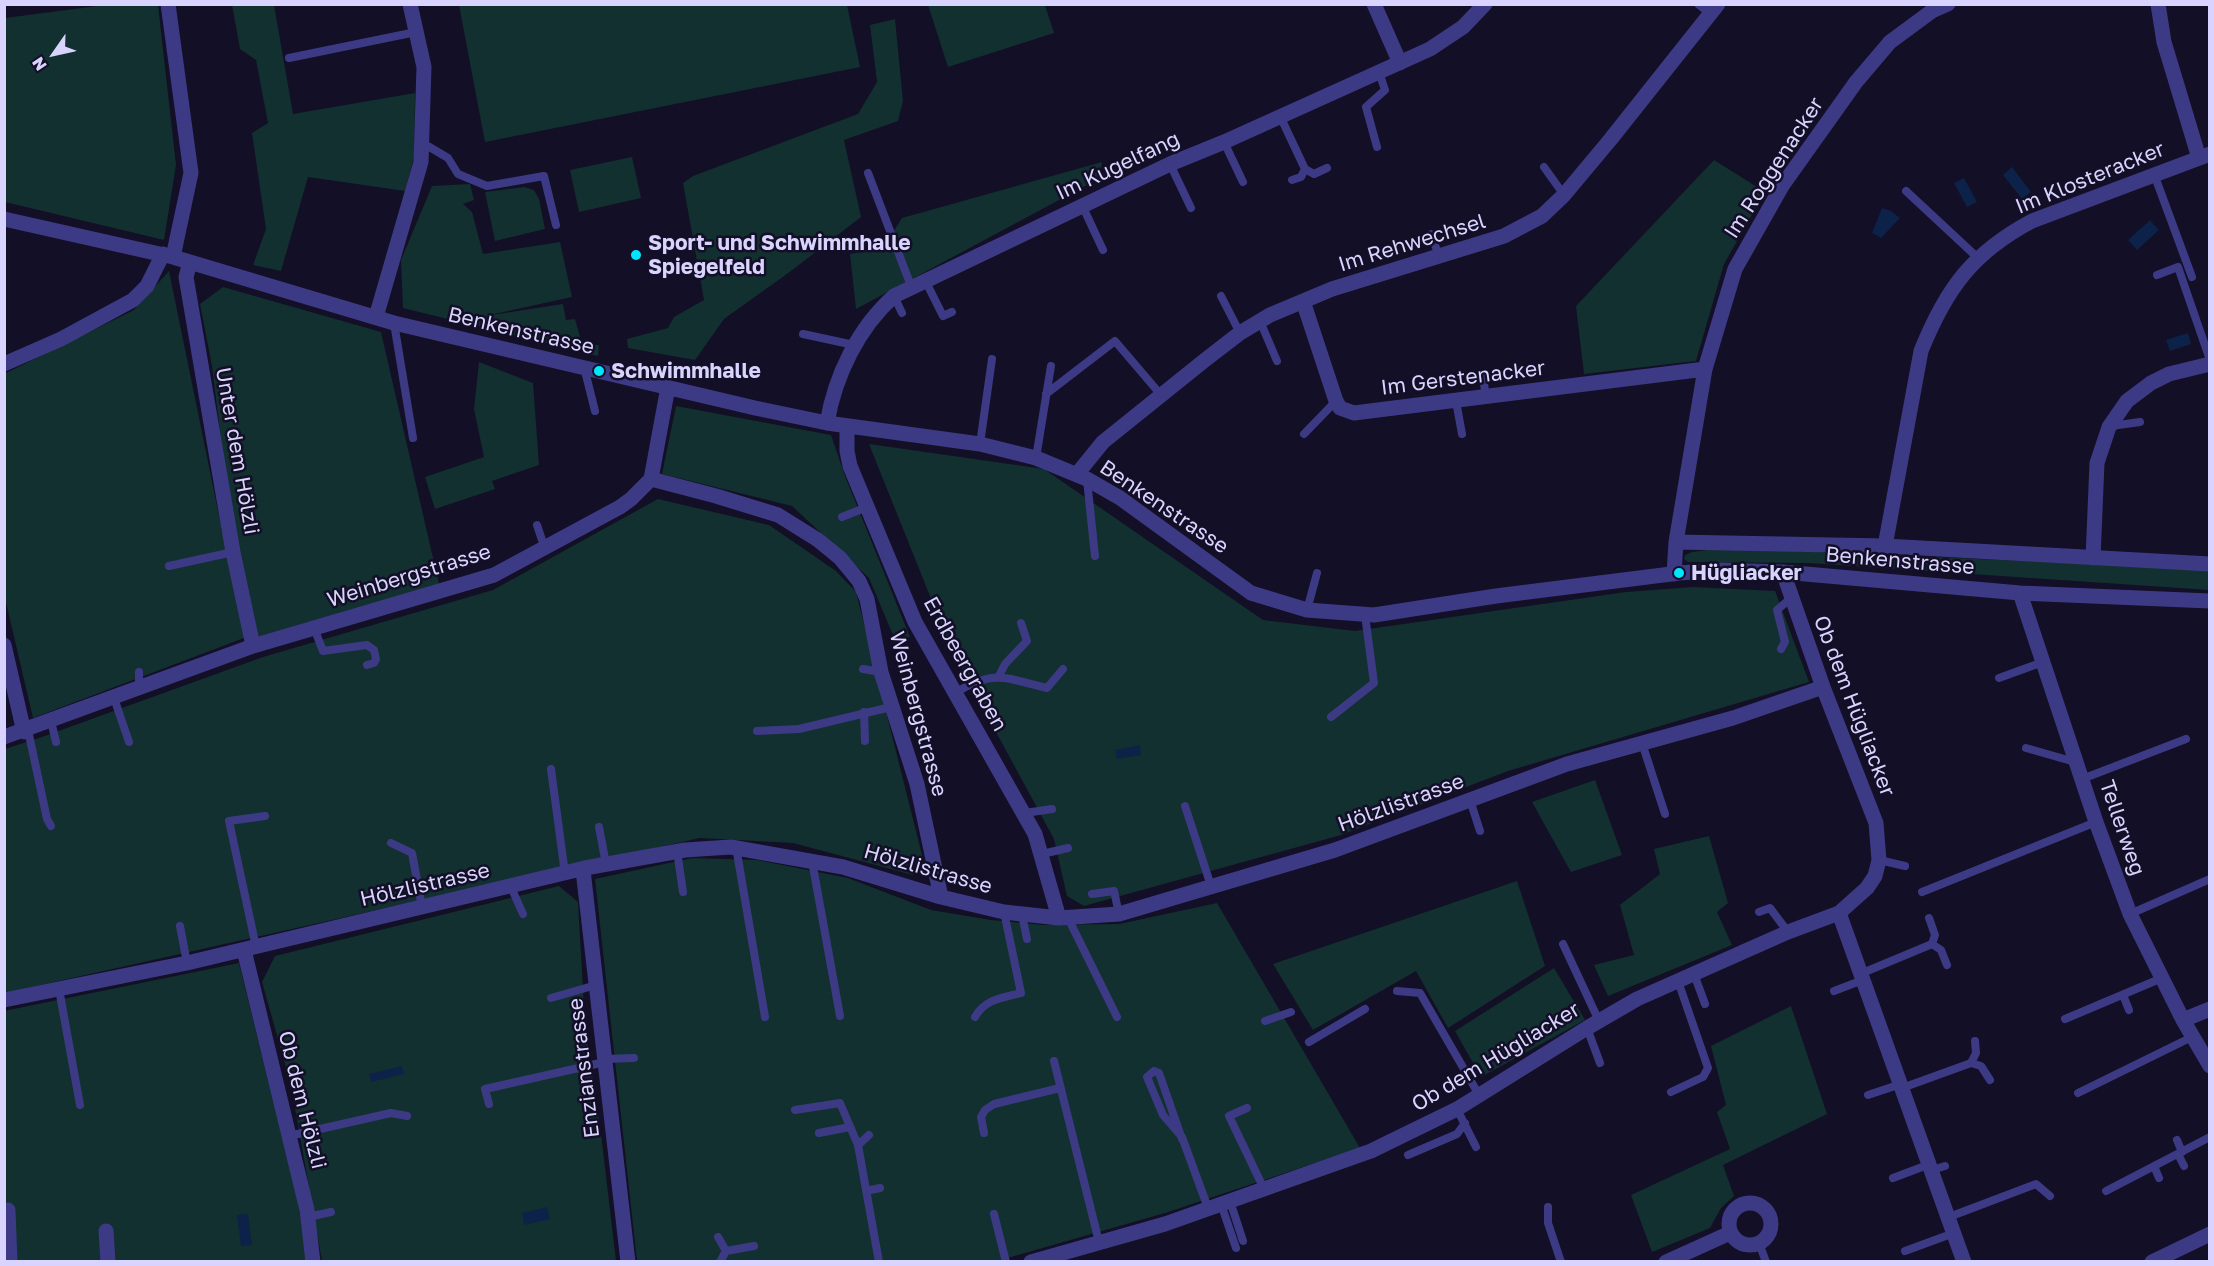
<!DOCTYPE html>
<html>
<head>
<meta charset="utf-8">
<style>
  body { margin:0 }
  #map { position:relative; width:2214px; height:1266px; overflow:hidden; background:#130f26; font-family:"Golos Text",sans-serif }
  canvas { display:block }
  .frame { position:absolute; inset:0; border:6px solid #d9d4ff; pointer-events:none }
  .north { position:absolute; left:24px; top:24px; width:60px; height:60px; -webkit-text-stroke:4px #130f26; paint-order:stroke; rotate:236deg; font-size:16px; font-weight:700; line-height:24px; text-align:center; color:#d9d4ff }
  .north::after { content:''; display:block; margin:auto; width:21px; height:27px; background:#d9d4ff; clip-path:polygon(50% 0,100% 100%,50% 72%,0 100%) }
</style>
</head>
<body>
<div id="map">
<canvas width="2214" height="1266"></canvas>
<div class="frame"></div>
<div class="north">N</div>
</div>
<script>
const ctx = document.querySelector('canvas').getContext('2d');
ctx.lineJoin = 'round';
function fillPath(path, color) {
  ctx.fillStyle = color;
  ctx.fill(path, 'evenodd');
}
function strokePath(path, color, width, dash) {
  ctx.strokeStyle = color;
  ctx.lineWidth = width;
  ctx.lineCap = dash ? 'butt' : 'round';
  ctx.setLineDash(dash || []);
  ctx.stroke(path);
}
function drawText(font, color, halo, rows, align = 'center') {
  ctx.font = font + ' "Golos Text",sans-serif';
  ctx.lineWidth = 5;
  ctx.setLineDash([]);
  ctx.textBaseline = 'middle';
  ctx.strokeStyle = halo;
  ctx.fillStyle = color;
  for (const [text, x, y, turn = 0] of rows) {
    ctx.save();
    ctx.translate(x, y);
    ctx.rotate((+turn || 0) * Math.PI / 180);
    ctx.textAlign = isNaN(turn) ? turn : align;
    if (halo) ctx.strokeText(text, 0, 0);
    ctx.fillText(text, 0, 0);
    ctx.restore();
  }
}
const green = new Path2D(`
  M105 5H158L176 165 164 240 5 202V18Z
  M232 5H274L293 114 415 93 414 157 405 191 308 177 281 271 253 265 266 229 252 133 268 123 256 60 240 49Z
  M459 5H847L860 67 485 142Z
  M928 5H1045L1054 33 948 67Z
  M895 19 903 101 898 121 844 140 861 217 791 271 724 319 695 360 628 348 627 339 668 328 674 317 704 300 683 183 693 176 858 114 877 82 870 25Z
  M632 157 641 198 579 212 570 170Z
  M1714 160 1765 192 1724 264 1696 361 1584 374 1576 306Z
  M1102 162 1100 178 856 309 850 254 883 248 902 218Z
  M470 184 474 200 463 204 472 212 483 254 560 242 572 297 485 316 563 304 566 320 575 319 582 344 599 345 598 356 403 308 401 260 432 186Z
  M524 187 534 190 539 199 545 229 495 241 485 192Z
  M169 271 244 638 33 718 5 598 4 374 134 310Z
  M223 287 381 332 439 584 259 637 251 628 232 530 212 366 200 304Z
  M479 362 533 383 539 465 492 481 495 489 435 509 425 477 484 457 474 409Z
  M676 406 831 435 845 476 910 637 896 642 869 578 792 506 662 474Z
  M869 444 1044 469 1263 620 1355 631 1626 592 1693 587 1775 591 1809 682 1508 771 1341 835 1084 906 1067 896 1054 839 952 651Z
  M658 499 769 525 836 571 856 592 924 863 913 875 793 843 700 838 5 993V749L42 737 263 657 493 590Z
  M1724 548 2209 569V590L1808 563 1688 562 1684 559 1685 555 1692 552Z
  M1595 780 1622 855 1571 872 1532 802Z
  M1709 836 1728 903 1717 912 1732 945 1608 996 1594 965 1634 955 1620 905 1660 874 1654 849Z
  M692 858 757 860 848 878 931 910 991 920 1044 925 1119 924 1217 903 1360 1148 1165 1213 997 1261H637L595 879Z
  M1517 881 1545 966 1448 1028 1416 971 1313 1030 1273 964Z
  M559 886 578 902 585 1025 600 1125 616 1261H322L291 1085 262 982 275 956Z
  M239 963 299 1206 306 1261H5L4 1011Z
  M1554 968 1585 1020 1481 1077 1455 1031Z
  M1791 1006 1827 1114 1723 1165 1734 1196 1721 1208 1710 1228 1652 1252 1631 1195 1730 1149 1717 1112 1726 1105 1711 1046Z`);
const water = new Path2D(`
  M2012 167 2031 192 2022 199 2003 175Z
  M1964 178 1977 202 1967 207 1954 183Z
  M1882 208 1891 211 1900 218 1881 238 1872 233Z
  M2150 220 2159 230 2137 250 2128 240Z
  M2188 333 2191 344 2170 351 2166 340Z
  M1140 745 1141 755 1117 759 1115 750Z
  M402 1066 404 1074 371 1082 369 1074Z
  M547 1207 550 1219 524 1225 522 1213Z
  M248 1214 252 1245 241 1246 237 1215Z`);
const lane = new Path2D(`
  M1698 4 1711 14
  M289 58 416 32
  M1280 116 1305 169 1314 174 1327 168
  M421 142 448 158 458 174 487 186 544 176 556 225
  M1224 142 1243 182
  M1377 147 1366 107 1385 90 1379 72
  M1170 164 1191 208
  M1544 167 1564 195
  M868 173 911 286
  M2154 174 2192 277
  M1292 180 1301 177 1305 169
  M1906 191 1978 258
  M1082 205 1103 250
  M1431 234 1439 256
  M2157 275 2178 267 2210 360
  M925 280 943 316 952 312
  M894 296 902 313
  M1221 296 1240 333
  M1260 321 1277 361
  M394 323 413 438
  M803 334 854 345
  M584 367 595 411
  M1483 377 1486 397
  M1046 394 1115 341 1161 395
  M1456 401 1462 434
  M2111 426 2140 422
  M1304 434 1336 401
  M980 444 992 359
  M1036 458 1051 366
  M1087 480 1095 556
  M842 517 867 507
  M537 525 545 549
  M169 566 233 552
  M1307 610 1317 573
  M314 628 323 651 367 645 374 650 376 659 374 663 367 665
  M1781 649 1785 642 1777 610 1791 598
  M863 669 881 672
  M999 676 1005 664 1027 641 1021 623
  M1999 678 2043 662
  M139 687V672
  M955 693C995 669 1005 678 1047 688L1063 669
  M114 698 129 742
  M864 712 865 741
  M1331 717 1374 683 1365 615
  M51 721 56 742
  M28 730 47 819 51 826
  M757 731 799 729 891 707
  M1642 743 1665 814
  M2026 748 2075 762
  M551 769 565 874
  M2082 779 2186 739
  M1470 800 1480 831
  M1185 806 1211 886
  M1025 813 1052 809
  M599 827 606 864
  M391 843 412 853 422 907
  M736 847 765 1017
  M677 851 683 892
  M1042 854 1068 848
  M1879 860 1905 866
  M812 861 840 1016
  M511 887 523 914
  M1922 892 2096 822
  M1092 894 1114 891 1119 914
  M1759 912 1770 908 1788 932
  M2130 914 2210 879
  M1022 915 1027 939
  M1068 918 1117 1017
  M180 926 187 963
  M1563 944 1599 1021
  M1932 944 1941 950 1947 965
  M256 947 229 821 265 816
  M1694 974 1705 1004
  M1860 974 1932 944 1935 935 1929 918
  M59 989 80 1105
  M1397 991 1420 993 1479 1095
  M1834 991 1863 980
  M2123 995 2129 1010
  M551 998 596 985
  M975 1017C985 999 1002 998 1021 993L1004 912
  M2065 1019 2162 978
  M1265 1021 1291 1012
  M1587 1028 1600 1063
  M1309 1042 1365 1009
  M604 1059 634 1058
  M1054 1061 1099 1242
  M1971 1063 1981 1066 1990 1080
  M1902 1088 1971 1063 1976 1053 1975 1041
  M1671 1092 1703 1077 1708 1068 1678 981
  M2078 1093 2192 1037
  M1868 1095 1901 1084
  M489 1104 485 1089 605 1062
  M1247 1108 1229 1116 1264 1189
  M1457 1109 1476 1147
  M795 1110 840 1103 858 1145 879 1262
  M819 1133 850 1127
  M984 1133 981 1117 985 1110 994 1104 1060 1088
  M289 1136 391 1113 407 1116
  M1182 1139 1159 1073 1154 1071 1147 1077 1163 1115 1182 1137 1208 1208
  M2177 1140 2182 1152
  M858 1145 869 1135
  M2178 1154 2184 1166
  M1408 1155 1457 1134 1465 1123
  M2154 1166 2159 1178
  M1932 1170 1945 1166
  M1893 1178 1930 1164
  M866 1191 880 1188
  M2106 1191 2210 1137
  M1230 1201 1243 1241
  M1221 1204 1236 1248
  M1548 1207V1223L1561 1262
  M994 1214 1006 1262
  M308 1217 331 1212
  M1949 1217 2036 1184 2050 1196
  M718 1237 726 1251
  M1759 1243 1766 1262
  M1905 1251 1954 1233
  M720 1262 726 1251 754 1246`);
const street = new Path2D(`
  M168 4 191 173 173 257
  M1374 4 1400 63
  M2158 4 2164 42 2199 158
  M4 219 173 257 394 323 755 408 827 423 980 444 1036 458 1087 479 1120 498 1251 593 1307 610 1374 615 1496 596 1679 573 1722 570 1783 572 2020 593 2210 601
  M190 262 186 277 233 552 253 646
  M1303 301 1336 401 1340 408 1354 413 1705 369
  M376 317 421 162 424 67 410 4
  M4 364 61 339 133 300 147 286 163 254
  M827 423C835 376 858 328 894 296L1170 164 1224 142 1430 49 1463 27 1485 4
  M847 426V451L850 466 915 622 1035 834 1059 918
  M1077 474 1103 442 1205 360 1240 333 1270 315 1332 289 1504 236 1542 216 1564 195 1610 140 1718 4
  M651 479 716 496 778 515 818 540 840 558 859 581 867 599 881 672 917 784 941 897
  M1676 542 1885 546 2210 564
  M1885 546 1921 351C1946 289 1972 253 2032 221L2210 154
  M2093 558 2097 463 2109 427 2127 401 2151 383 2169 374 2210 364
  M1674 574 1676 542 1705 369 1735 269 1782 186 1856 82 1890 42 1932 11 1948 4
  M2020 593 2096 822 2130 914 2183 1020 2210 1066
  M4 645 24 732
  M4 737 253 646 494 575 620 507 631 499 651 479 668 387
  M583 870 628 1262
  M1839 913 1964 1262
  M244 950 307 1210 313 1262
  M4 1000 187 963 585 868 685 850 731 847 843 867 941 897 1004 912 1059 918 1119 914 1335 850 1567 764 1733 718 1823 687
  M2183 1020 2210 1009
  M1729 1224a21 21 0 1 1 42 0a21 21 0 1 1-42 0Z
  M8 1210 10 1262
  M106 1231 108 1262
  M1031 1262 1165 1224 1371 1151 1457 1109 1587 1028 1637 999 1788 932 1839 913 1867 888 1875 876 1879 860 1876 823 1823 687 1783 572
  M1666 1262 1730 1233
  M2152 1262 2210 1234`);
const markers = [
  [636,255,6,"#00e5ff"],
  [599,371,6,"#00e5ff"],
  [1679,573,6,"#00e5ff"]
];
const streetNames = [
  ["Im Kugelfang",1118,166,-25],
  ["Im Roggenacker",1774,168,-57],
  ["Im Klosteracker",2090,178,-22],
  ["Im Rehwechsel",1412,243,-17],
  ["Benkenstrasse",521,331,13],
  ["Im Gerstenacker",1463,378,-7],
  ["Unter dem Hölzli",237,451,80],
  ["Benkenstrasse",1164,507,34],
  ["Benkenstrasse",1900,561,5],
  ["Weinbergstrasse",409,576,-17],
  ["Erdbeergraben",965,664,61],
  ["Ob dem Hügliacker",1854,706,69],
  ["Weinbergstrasse",918,714,75],
  ["Hölzlistrasse",1401,803,-20],
  ["Tellerweg",2122,828,71],
  ["Hölzlistrasse",928,869,16],
  ["Hölzlistrasse",425,885,-13],
  ["Ob dem Hügliacker",1496,1057,-31],
  ["Enzianstrasse",584,1068,-97],
  ["Ob dem Hölzli",302,1100,76]
];
const poiNames = [
  ["Sport- und Schwimmhalle",648,243],
  ["Spiegelfeld",648,267],
  ["Schwimmhalle",611,371],
  ["Hügliacker",1691,573]
];
fillPath(green, '#12302f');
fillPath(water, '#0c2248');
strokePath(lane, '#3d3a85', 8);
strokePath(street, '#3d3a85', 15);
for (const [x, y, r, color] of markers) {
  const dot = new Path2D();
  dot.arc(x, y, r, 0, 2 * Math.PI);
  ctx.fillStyle = color;
  ctx.fill(dot);
  strokePath(dot, '#130f26', 2);
}
drawText('21px', '#d9d4ff', '#130f26', streetNames);
drawText('bold 21px', '#d9d4ff', '#130f26', poiNames, 'left');
</script>
</body>
</html>
